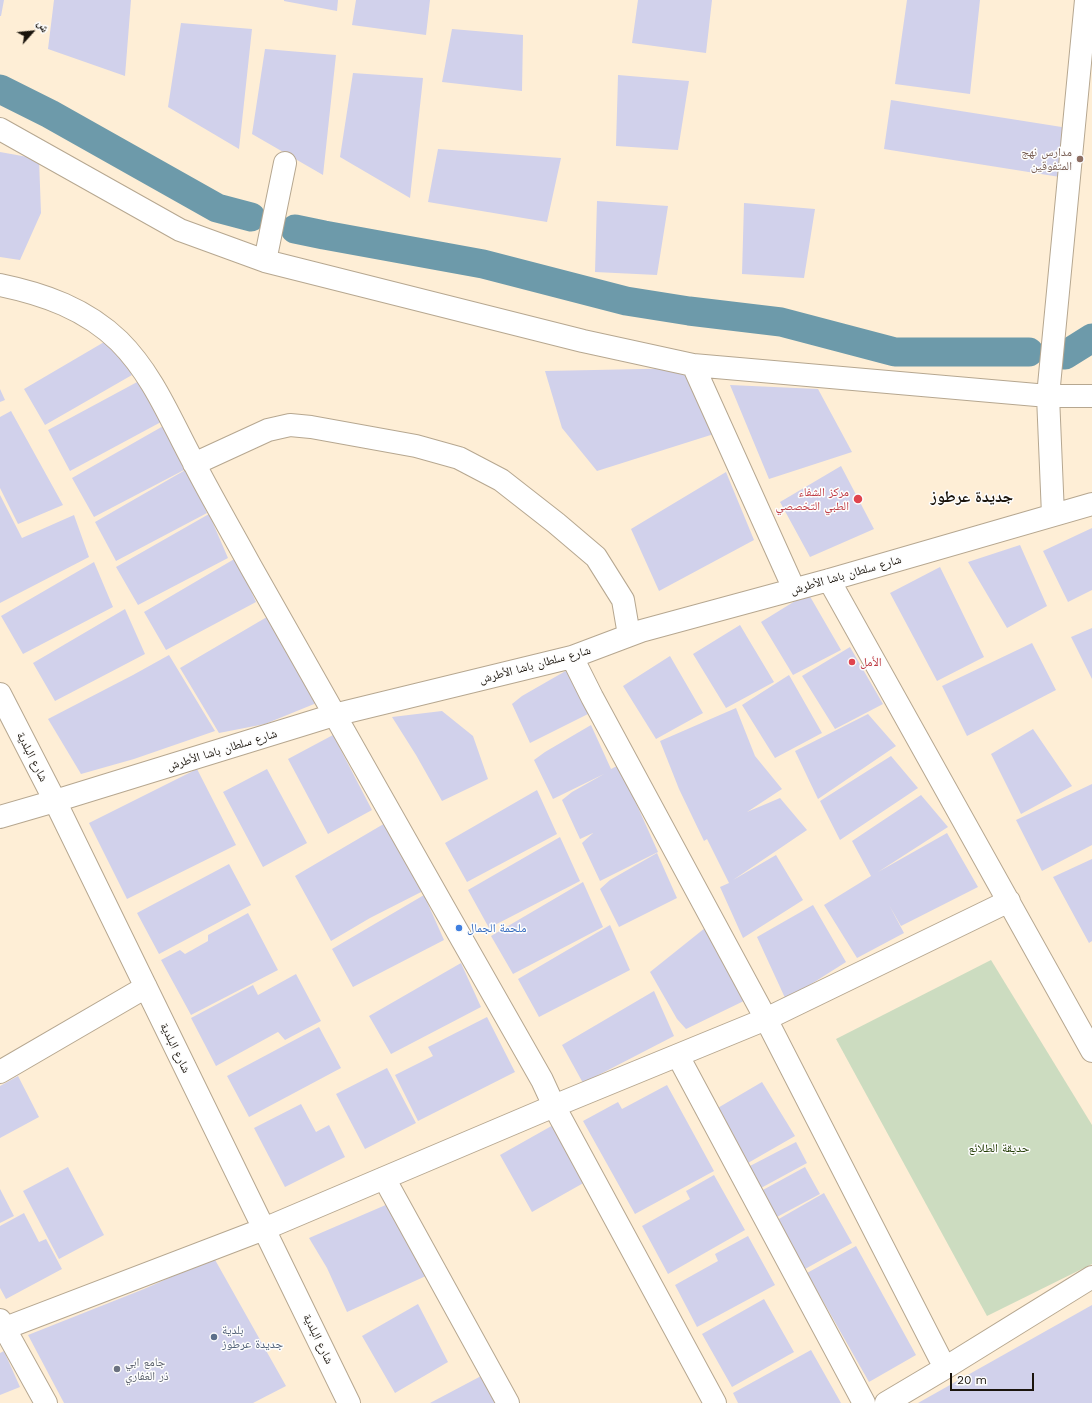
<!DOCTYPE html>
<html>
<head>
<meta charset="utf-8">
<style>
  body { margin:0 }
  #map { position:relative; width:1092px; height:1403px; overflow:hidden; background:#feeed6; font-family:"Work Sans","Noto Naskh Arabic",sans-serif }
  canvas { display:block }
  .north { position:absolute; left:12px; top:12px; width:40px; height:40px; -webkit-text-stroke:3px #fdfdfd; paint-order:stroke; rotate:63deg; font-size:11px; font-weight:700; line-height:16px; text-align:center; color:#1a140c }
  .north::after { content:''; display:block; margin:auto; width:14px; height:18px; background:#1a140c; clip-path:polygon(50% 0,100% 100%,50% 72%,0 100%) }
  .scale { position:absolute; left:950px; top:1373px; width:84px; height:18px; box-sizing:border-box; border:2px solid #1a140c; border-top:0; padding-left:5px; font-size:12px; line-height:14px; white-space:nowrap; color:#1a140c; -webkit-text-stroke:3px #fdfdfd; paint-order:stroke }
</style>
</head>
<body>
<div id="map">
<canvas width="1092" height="1403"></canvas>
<div class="north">ش</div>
<div class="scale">20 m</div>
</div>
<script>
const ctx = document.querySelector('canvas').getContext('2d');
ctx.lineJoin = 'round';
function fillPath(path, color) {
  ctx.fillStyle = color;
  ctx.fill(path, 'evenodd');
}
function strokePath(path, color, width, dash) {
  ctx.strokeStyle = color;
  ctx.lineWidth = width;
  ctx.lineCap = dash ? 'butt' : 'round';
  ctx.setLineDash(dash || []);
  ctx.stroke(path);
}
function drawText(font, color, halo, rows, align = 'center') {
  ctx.font = font + ' "Work Sans","Noto Naskh Arabic",sans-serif';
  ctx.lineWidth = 3;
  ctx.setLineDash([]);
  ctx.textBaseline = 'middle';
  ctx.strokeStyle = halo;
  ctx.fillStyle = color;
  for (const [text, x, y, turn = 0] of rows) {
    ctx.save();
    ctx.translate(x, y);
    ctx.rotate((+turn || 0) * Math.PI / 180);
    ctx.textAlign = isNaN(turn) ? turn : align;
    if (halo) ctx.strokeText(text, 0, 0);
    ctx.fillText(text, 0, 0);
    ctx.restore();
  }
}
const green = new Path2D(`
  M991 960 1092 1125V1264L987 1316 836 1039Z`);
const canal = new Path2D(`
  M0 89 50 114 217 208 251 217
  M295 229 324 235 483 264 626 301 689 311 781 322 895 352H1029
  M1065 355 1092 338`);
const building = new Path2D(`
  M0 0H4L1 16H0Z
  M54 0H131L125 76 48 49Z
  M284 0H338L337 11 284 1Z
  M356 0H430L426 35 352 25Z
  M638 0H712L706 53 632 43Z
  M907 0H980L970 94 895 84Z
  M181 23 252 29 239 149 168 107Z
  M452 29 523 35 522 91 442 82Z
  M265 49 336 55 323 175 252 134Z
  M353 73 423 78 410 198 340 157Z
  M618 75 689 81 678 150 616 146Z
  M891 100 1068 128 1060 177 884 149Z
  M438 149 561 158 547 222 428 202Z
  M0 152 39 159 41 213 20 260 0 257Z
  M597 201 668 206 657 275 595 272Z
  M744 203 815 209 804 278 742 274Z
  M111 338 132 375 45 425 24 389Z
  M692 368 717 433 597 471 562 428 545 371Z
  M139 381 161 422 70 471 48 430Z
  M730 385 818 389 852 452 769 479Z
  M0 389 5 400 0 402Z
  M11 411 63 505 18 524 0 488V417Z
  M165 425 184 470 94 517 72 478Z
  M841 466 874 529 810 557 780 502Z
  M187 469 207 513 116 561 95 522Z
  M726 472 754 540 659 591 631 529Z
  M0 495 22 538 74 515 89 557 0 603Z
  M209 514 228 558 138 605 116 567Z
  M1092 528V590L1068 602 1043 551Z
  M1020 545 1047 606 1007 628 968 562Z
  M236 558 256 602 166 650 144 612Z
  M94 562 113 607 23 654 1 616Z
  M940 567 984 657 937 681 890 593Z
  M808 593 841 650 793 675 761 622Z
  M125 609 145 654 55 701 33 663Z
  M272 614 319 702 265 724 219 733 180 668Z
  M740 625 774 682 726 708 693 654Z
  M1092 628V679L1071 637Z
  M1032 643 1056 690 967 736 942 686Z
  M850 647 883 704 835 729 802 676Z
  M169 655 215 731 134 759 81 774 48 719 133 675Z
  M670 656 703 713 656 739 623 686Z
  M569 669 588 714 530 743 512 704 522 696Z
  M789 675 822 733 775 758 742 705Z
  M736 708 755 756 782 789 747 812 780 798 807 830 733 880 776 855 803 900 743 938 720 887 729 883 707 839 704 841 679 789 660 741Z
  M442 711 473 736 488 779 442 801 416 755 392 717Z
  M868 714 896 746 818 799 795 751Z
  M591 725 611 769 619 765 658 852 600 881 582 843 593 833 580 839 562 800 572 792 604 774 553 799 534 760 545 752Z
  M1033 729 1072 786 1021 814 991 754Z
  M333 735 372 810 328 834 288 759Z
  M891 756 918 788 840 840 820 801Z
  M197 769 236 845 127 899 89 823Z
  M267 769 307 843 263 867 223 792Z
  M1092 784V845L1042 871 1016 820Z
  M537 790 557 834 467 882 445 843Z
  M921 795 948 827 878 872 947 833 978 887 901 926 889 905 904 933 857 958 824 905 871 876 852 841Z
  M387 822 427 889 370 918 331 941 295 876Z
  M560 837 580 881 489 928 468 890Z
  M657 853 677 898 619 927 600 889 610 880Z
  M1092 859V941L1089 943 1053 877Z
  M229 864 251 905 159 954 137 913Z
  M583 882 603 927 513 974 491 936Z
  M424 895 444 940 353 987 332 949Z
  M813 905 846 962 786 1000 757 937Z
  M248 913 278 970 191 1015 161 960 180 950 185 954 208 941V935Z
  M710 924 750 998 686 1029 677 1019 650 972Z
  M610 925 630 970 539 1017 518 979Z
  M461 963 481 1007 391 1054 369 1016Z
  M296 974 321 1021 285 1040 278 1032 216 1066 191 1018 253 985 258 995Z
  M654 991 674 1036 583 1083 562 1045Z
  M487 1017 515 1072 418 1121 395 1075 433 1056 428 1047Z
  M319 1027 341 1068 249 1117 227 1076Z
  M387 1068 416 1123 365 1149 336 1094Z
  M18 1076 39 1117 0 1138V1086Z
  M762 1082 795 1136 748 1163 716 1109Z
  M667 1085 714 1171 635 1214 583 1121 618 1102 622 1109Z
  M301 1104 316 1132 329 1125 345 1157 285 1187 254 1128Z
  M555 1124 587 1181 532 1212 500 1155Z
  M796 1142 807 1163 761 1188 750 1166Z
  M68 1167 104 1235 59 1259 23 1191Z
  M805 1167 820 1194 775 1218 761 1191Z
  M714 1175 745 1230 668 1274 642 1226 690 1199 686 1191Z
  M0 1189 14 1216 0 1223Z
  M824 1193 852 1243 805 1269 777 1220Z
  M388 1204 428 1275 347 1312 327 1268 309 1238Z
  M24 1213 39 1242 46 1239 62 1269 6 1299 0 1288V1226Z
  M748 1236 775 1285 697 1327 675 1285 718 1261 715 1254Z
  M856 1246 916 1355 869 1382 807 1273Z
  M214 1258 286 1386 253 1403H64L28 1335 144 1289Z
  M764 1299 794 1352 732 1387 702 1334Z
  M418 1304 448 1362 395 1393 362 1336Z
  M1092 1305V1403H918Z
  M811 1350 841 1403H738L733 1393Z
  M4 1351 20 1387 0 1395V1353Z
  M483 1375 501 1403H430Z`);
const minor = new Path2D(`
  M0 129 180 230 265 261 583 341 693 365 1048 396H1092
  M265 261 285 163
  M0 285C44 294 86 309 119 341 154 376 171 421 194 463 212 498 232 532 251 567 347 739 445 909 542 1080L554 1106 715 1403
  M693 365 794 589
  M194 464 268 430 290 425 311 427 416 446 459 458 501 480 556 523 596 557 623 600 629 635
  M1053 515 1048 396 1086 0
  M829 580 1092 1051
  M572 657 592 697 766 1019 945 1368
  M0 694 55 801 349 1403
  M0 817 55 801 334 715 572 657 641 631 829 580 1092 504
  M678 1056 864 1403
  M0 1072 146 987
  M384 1178 508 1403
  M0 1320 46 1403
  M0 1330 264 1229 554 1106 766 1019 1009 901
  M886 1403 945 1368 1092 1277`);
const markers = [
  [1080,159,4,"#8d6e63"],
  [858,499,5,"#e0444e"],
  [852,662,4,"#e0444e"],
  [459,928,4,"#3f7fe0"],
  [214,1337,4,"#5c6f8a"],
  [117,1369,4,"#6b7280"]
];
const educationNames = [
  ["مدارس نهج",1072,152],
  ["المتفوقين",1072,166]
];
const healthNames = [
  ["مركز الشفاء",849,492],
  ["الطبي التخصصي",849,506],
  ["الأمل",860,662,"left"]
];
const streetNames = [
  ["شارع سلطان باشا الأطرش",846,575,-16],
  ["شارع سلطان باشا الأطرش",535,665,-15],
  ["شارع سلطان باشا الأطرش",222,750,-17],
  ["شارع البلدية",32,757,63],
  ["شارع البلدية",175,1048,64],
  ["شارع البلدية",318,1339,64]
];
const shopNames = [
  ["ملحمة الجمال",467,928]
];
const parkNames = [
  ["حديقة الطلائع",999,1148]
];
const serviceNames = [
  ["بلدية",222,1330],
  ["جديدة عرطوز",222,1344]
];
const worshipNames = [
  ["جامع ابي",125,1362],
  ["ذر الغفاري",125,1376]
];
const districtNames = [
  ["جديدة عرطوز",972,497]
];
fillPath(green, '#ccdcc0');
strokePath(canal, '#6d9aaa', 29);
fillPath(building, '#d1d1eb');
strokePath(minor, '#b6a790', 24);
strokePath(minor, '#fff', 22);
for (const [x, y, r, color] of markers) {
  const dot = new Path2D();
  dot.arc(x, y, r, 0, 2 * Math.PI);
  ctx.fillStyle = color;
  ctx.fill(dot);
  strokePath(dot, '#fdfdfd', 1.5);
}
drawText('12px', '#785e54', '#fdfdfd', educationNames, 'right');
drawText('12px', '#be3a42', '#fdfdfd', healthNames, 'right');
drawText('12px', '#1a140c', '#fdfdfd', streetNames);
drawText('12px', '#366cbe', '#fdfdfd', shopNames, 'left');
drawText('12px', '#213b03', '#fdfdfd', parkNames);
drawText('12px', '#4e5e75', '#fdfdfd', serviceNames, 'left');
drawText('12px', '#5b616d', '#fdfdfd', worshipNames, 'left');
drawText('bold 16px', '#1a140c', '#fdfdfd', districtNames);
</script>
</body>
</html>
